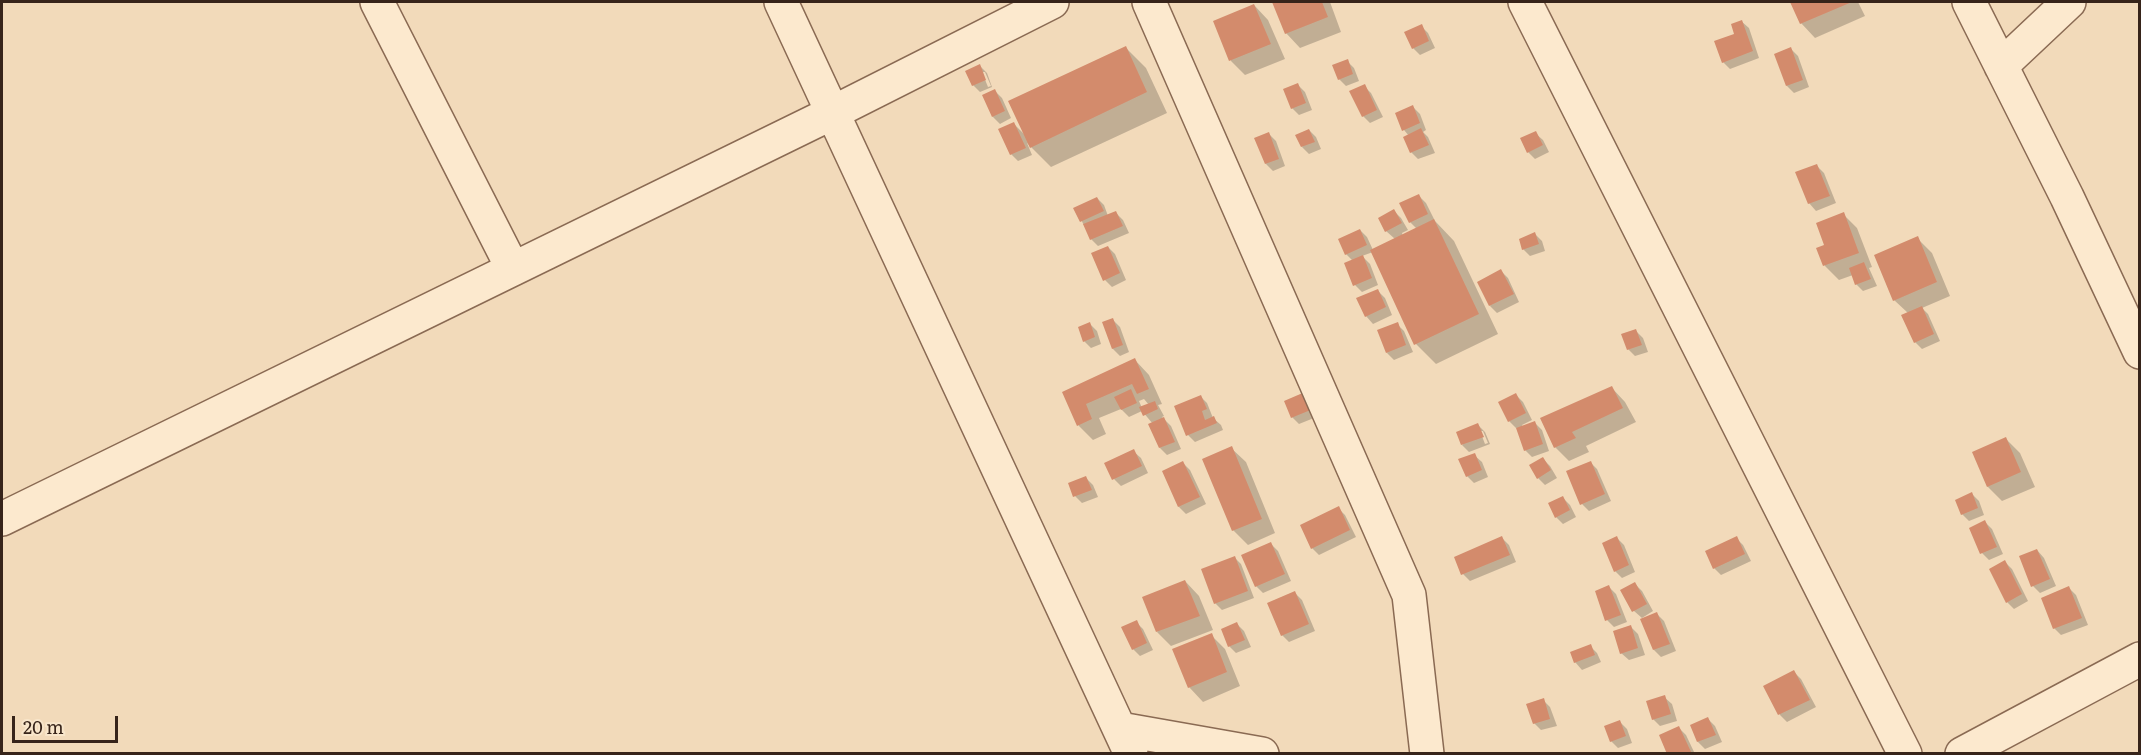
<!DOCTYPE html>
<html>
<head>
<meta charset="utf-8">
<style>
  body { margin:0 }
  #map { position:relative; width:2141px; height:755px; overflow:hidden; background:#f2daba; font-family:Literata,serif }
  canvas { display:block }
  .frame { position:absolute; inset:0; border:3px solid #37241a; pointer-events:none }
  .scale { position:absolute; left:12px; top:716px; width:106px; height:27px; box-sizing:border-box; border:3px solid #37241a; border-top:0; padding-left:8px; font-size:18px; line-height:21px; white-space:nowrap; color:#37241a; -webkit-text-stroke:4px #f8e6cb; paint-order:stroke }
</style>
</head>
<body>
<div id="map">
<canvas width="2141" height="755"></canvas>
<div class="frame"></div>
<div class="scale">20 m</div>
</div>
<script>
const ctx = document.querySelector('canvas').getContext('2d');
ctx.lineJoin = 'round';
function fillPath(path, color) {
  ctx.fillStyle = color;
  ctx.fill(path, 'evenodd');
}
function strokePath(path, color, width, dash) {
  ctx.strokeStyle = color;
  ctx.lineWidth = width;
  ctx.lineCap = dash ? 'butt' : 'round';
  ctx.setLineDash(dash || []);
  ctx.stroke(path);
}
const shadow = new Path2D(`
  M1274 2H1330L1341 32 1300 48 1286 33Z
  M1791 2H1858L1865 16 1815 38 1801 23Z
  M1254 5 1268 20 1285 59 1245 75 1231 61 1215 22Z
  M1741 21 1749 28 1759 58 1730 69 1723 62Z
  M1421 26 1428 33 1435 48 1420 55 1413 48Z
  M1125 47 1146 68 1167 113 1051 167 1027 143 1032 155 1018 161 1011 154 1014 124 1025 135Z
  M1791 49 1798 56 1809 87 1794 93 1787 86Z
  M1347 61 1354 68 1359 81 1346 86 1339 79Z
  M980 66 987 73 992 87 980 92 973 85ZM982 72H985L991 86 988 87Z
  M1298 85 1305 92 1312 110 1299 115 1292 108Z
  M1364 86 1371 93 1383 117 1370 123 1363 116Z
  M995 91 1002 98 1011 118 1000 124 993 117Z
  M1413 107 1420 114 1426 130 1423 132 1428 137 1435 153 1418 159 1411 152 1409 136 1404 130Z
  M1309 130 1316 137 1321 149 1309 154 1302 147Z
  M1535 133 1543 140 1549 152 1535 159 1528 152Z
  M1269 134 1276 141 1285 166 1273 171 1266 164Z
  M1817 166 1824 173 1836 203 1816 211 1809 203Z
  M1419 196 1426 203 1435 221 1454 241 1498 334 1436 364 1416 344 1373 252 1362 256 1370 264 1378 285 1362 292 1355 285 1353 261 1346 254 1360 230 1367 237 1373 250 1395 239 1386 231 1394 211 1401 218 1408 230 1402 233 1403 236 1417 229 1410 222Z
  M1097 198 1104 205 1108 216 1116 213 1123 220 1129 233 1098 246 1091 239 1075 208Z
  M1843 214 1857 228 1872 267 1869 268 1877 286 1863 291 1856 284 1853 275 1839 280 1825 266 1818 249 1826 246Z
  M1535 234 1542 241 1545 251 1530 256 1523 249Z
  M1917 238 1932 253 1950 296 1922 308 1928 314 1940 341 1922 349 1915 342 1908 313 1894 300Z
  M1108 247 1115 254 1126 280 1112 287 1105 280Z
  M1501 271 1508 278 1519 302 1497 313 1490 306Z
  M1378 291 1385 298 1392 315 1373 324 1366 316 1358 299Z
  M1113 320 1120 327 1129 352 1120 356 1113 349 1104 323Z
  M1090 324 1097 331 1101 344 1091 348 1084 341Z
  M1397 324 1404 331 1413 352 1394 360 1387 353Z
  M1636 331 1643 338 1648 352 1635 356 1628 349Z
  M1135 360 1149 375 1162 404 1158 405 1164 416 1162 417 1171 426 1181 449 1167 455 1160 448 1150 425 1153 424 1142 411 1129 417 1121 409 1099 418 1106 434 1093 440 1079 426 1064 392ZM1144 399 1149 405 1142 408 1139 401Z
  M1611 387 1625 402 1636 422 1586 446 1589 452 1569 461 1555 447Z
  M1305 393 1319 416 1299 424 1292 417Z
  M1516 395 1523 402 1532 420 1522 425 1523 427 1535 423 1542 430 1549 451 1532 457 1525 450 1518 428H1516L1509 421Z
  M1200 396 1207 403 1213 418 1221 425 1223 430 1195 442 1188 435Z
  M1478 425 1485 432 1490 444 1469 452 1462 445ZM1480 431H1483L1488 443 1485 444Z
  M2006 439 2020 453 2035 487 2002 501 1988 487 1974 453Z
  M1231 448 1246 462 1275 533 1248 545 1233 530Z
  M1133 451 1141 458 1148 473 1121 486 1114 479Z
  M1474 455 1482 462 1488 477 1474 483 1467 476Z
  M1543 459 1550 466 1557 478 1545 485 1538 478Z
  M1590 462 1597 469 1611 501 1589 511 1582 504Z
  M1183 463 1190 470 1206 504 1186 514 1179 507 1164 472Z
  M1086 478 1093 485 1098 497 1082 503 1075 496Z
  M1972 494 1979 501 1984 515 1969 521 1962 514Z
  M1563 498 1570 505 1576 517 1563 524 1556 517Z
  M1338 508 1345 515 1356 537 1319 555 1312 548Z
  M1985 522 1992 529 2003 554 1989 560 1982 553 1971 529Z
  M1502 538 1509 545 1516 562 1470 581 1463 574Z
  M1617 538 1624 545 1635 572 1622 578 1615 571Z
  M1736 538 1743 545 1751 561 1721 575 1714 568Z
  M1271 544 1278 551 1291 581 1263 593 1256 586Z
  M2037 550 2044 558 2056 586 2040 593 2033 586Z
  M1234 557 1241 564 1254 598 1222 610 1215 603Z
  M2005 562 2012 569 2028 601 2014 609 2007 602Z
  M1185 581 1199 596 1213 630 1171 646 1157 632Z
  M1635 584 1642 591 1653 611 1642 618 1634 611 1622 591Z
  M1609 587 1616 594 1627 622 1614 627 1607 620Z
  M2069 588 2076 595 2088 625 2061 635 2054 628Z
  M1295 593 1302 600 1315 631 1289 642 1282 635Z
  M1657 614 1664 621 1676 651 1661 657 1654 650Z
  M1136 622 1143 629 1153 650 1140 656 1133 649Z
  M1237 624 1244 631 1251 647 1236 653 1229 646Z
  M1631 627 1638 634 1645 655 1629 660 1621 653Z
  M1211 635 1225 649 1240 686 1203 702 1189 687Z
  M1590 646 1597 653 1601 662 1582 670 1575 662Z
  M1794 672 1801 679 1816 707 1787 722 1780 715 1765 687Z
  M1664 697 1672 704 1677 721 1660 726 1653 719Z
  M1543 700 1550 707 1557 726 1541 730 1534 723Z
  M1708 719 1715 726 1722 742 1705 749 1698 742 1692 725Z
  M1620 722 1627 729 1632 743 1618 748 1611 741Z
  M1679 728 1686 735 1695 754H1669Z`);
const building = new Path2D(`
  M1272 2H1322L1328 17 1285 34Z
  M1790 2H1852L1800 24Z
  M1254 4 1271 44 1229 61 1213 21Z
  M1742 20 1753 51 1722 63 1714 41 1734 34 1731 24Z
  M1422 24 1429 41 1412 49 1404 32Z
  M1126 46 1147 92 1030 148 1008 101Z
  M1791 47 1803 80 1786 86 1774 54Z
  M1348 59 1353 74 1338 80 1332 65Z
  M980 64 986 80 972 86 965 71Z
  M1298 83 1306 103 1291 109 1283 89Z
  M1365 84 1377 110 1362 117 1349 91Z
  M995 89 1005 111 992 117 982 95Z
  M1413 105 1420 123 1402 131 1395 113Z
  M1014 122 1026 148 1010 155 998 129Z
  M1421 128 1429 145 1410 153 1403 137Z
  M1309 129 1315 142 1301 147 1295 135Z
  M1536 131 1543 145 1527 153 1520 138Z
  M1269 132 1279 159 1265 164 1254 138Z
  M1817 164 1830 196 1808 204 1795 172Z
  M1419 194 1428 214 1409 223 1399 203Z
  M1097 197 1104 211 1080 222 1073 208Z
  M1394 209 1402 223 1385 232 1378 218Z
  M1116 211 1123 226 1090 240 1083 224Z
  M1844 212 1859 253 1823 266 1816 248 1824 245 1816 223Z
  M1434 219 1479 314 1414 345 1370 250Z
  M1360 229 1367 245 1345 255 1338 239Z
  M1535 232 1539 244 1522 250 1519 239Z
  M1918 236 1937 282 1893 301 1874 255Z
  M1108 246 1120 273 1103 281 1091 253Z
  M1363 255 1372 278 1353 286 1344 263Z
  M1864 262 1871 279 1855 285 1849 268Z
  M1501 269 1514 294 1489 306 1477 282Z
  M1378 289 1386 307 1365 317 1356 298Z
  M1922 306 1934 334 1914 343 1901 315Z
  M1113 318 1123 345 1112 349 1102 322Z
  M1090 322 1095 337 1083 342 1078 327Z
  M1398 322 1406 345 1386 353 1377 330Z
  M1636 329 1642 345 1627 350 1621 334Z
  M1135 358 1149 389 1137 394 1132 384 1086 404 1092 419 1077 426 1062 392Z
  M1612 386 1623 408 1572 432 1576 438 1554 448 1540 418Z
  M1131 389 1137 403 1121 410 1114 397Z
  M1305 392 1313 409 1291 418 1284 401Z
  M1516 393 1526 413 1508 422 1498 402Z
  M1201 395 1207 409 1202 411 1205 420 1214 416 1217 423 1186 436 1174 406Z
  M1155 401 1158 409 1143 416 1139 407Z
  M1164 417 1175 442 1159 448 1148 424Z
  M1535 421 1543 444 1524 451 1516 428Z
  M1478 423 1484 437 1461 445 1456 432Z
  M2006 437 2021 472 1987 487 1972 452Z
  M1232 446 1262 519 1232 531 1202 459Z
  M1134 449 1142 466 1112 480 1104 463Z
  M1475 453 1482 470 1466 477 1458 459Z
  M1543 457 1551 470 1537 479 1529 465Z
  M1183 461 1200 497 1178 507 1162 471Z
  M1591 461 1605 494 1580 505 1566 471Z
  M1086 476 1092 490 1073 497 1068 483Z
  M1972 492 1978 508 1961 515 1955 500Z
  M1563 496 1570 510 1555 518 1548 503Z
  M1339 506 1350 530 1311 549 1300 525Z
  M1985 520 1997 547 1980 554 1969 528Z
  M1502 536 1510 555 1461 575 1454 557Z
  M1617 536 1629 565 1614 572 1602 543Z
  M1737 536 1745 554 1713 569 1705 551Z
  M1271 542 1285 574 1255 587 1241 555Z
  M2037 549 2050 579 2031 587 2019 556Z
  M1235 556 1248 591 1214 604 1201 569Z
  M2005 560 2022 594 2006 603 1989 569Z
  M1185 580 1200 616 1156 632 1142 597Z
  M1635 582 1647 604 1632 612 1620 590Z
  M1609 585 1621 615 1605 621 1595 591Z
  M2069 586 2082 618 2053 629 2041 598Z
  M1295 591 1309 624 1281 636 1267 603Z
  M1657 612 1670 644 1653 650 1640 619Z
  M1137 620 1147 643 1132 650 1121 627Z
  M1237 622 1245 640 1228 647 1221 629Z
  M1631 625 1638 648 1620 654 1613 631Z
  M1212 633 1227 672 1188 688 1172 649Z
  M1591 644 1595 655 1574 663 1570 652Z
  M1794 670 1810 700 1778 715 1763 686Z
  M1665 695 1671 714 1652 720 1646 701Z
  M1544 698 1550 719 1533 724 1526 704Z
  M1708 717 1716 735 1697 742 1690 725Z
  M1620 720 1626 736 1610 742 1604 726Z
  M1679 726 1692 754H1667L1659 735Z`);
const minor = new Path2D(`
  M377 2 513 269
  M781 2 1131 754
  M1149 2 1409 595 1427 754
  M1525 2 1905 754
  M1969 2 2067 197 2140 352
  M2001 66 2069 2
  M2 519 832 113 1052 2
  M1120 729 1262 754
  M1962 754 2140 659`);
fillPath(shadow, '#0003');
fillPath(building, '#d38b6c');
strokePath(minor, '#8a6a53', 36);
strokePath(minor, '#fce9ce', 33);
</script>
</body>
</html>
